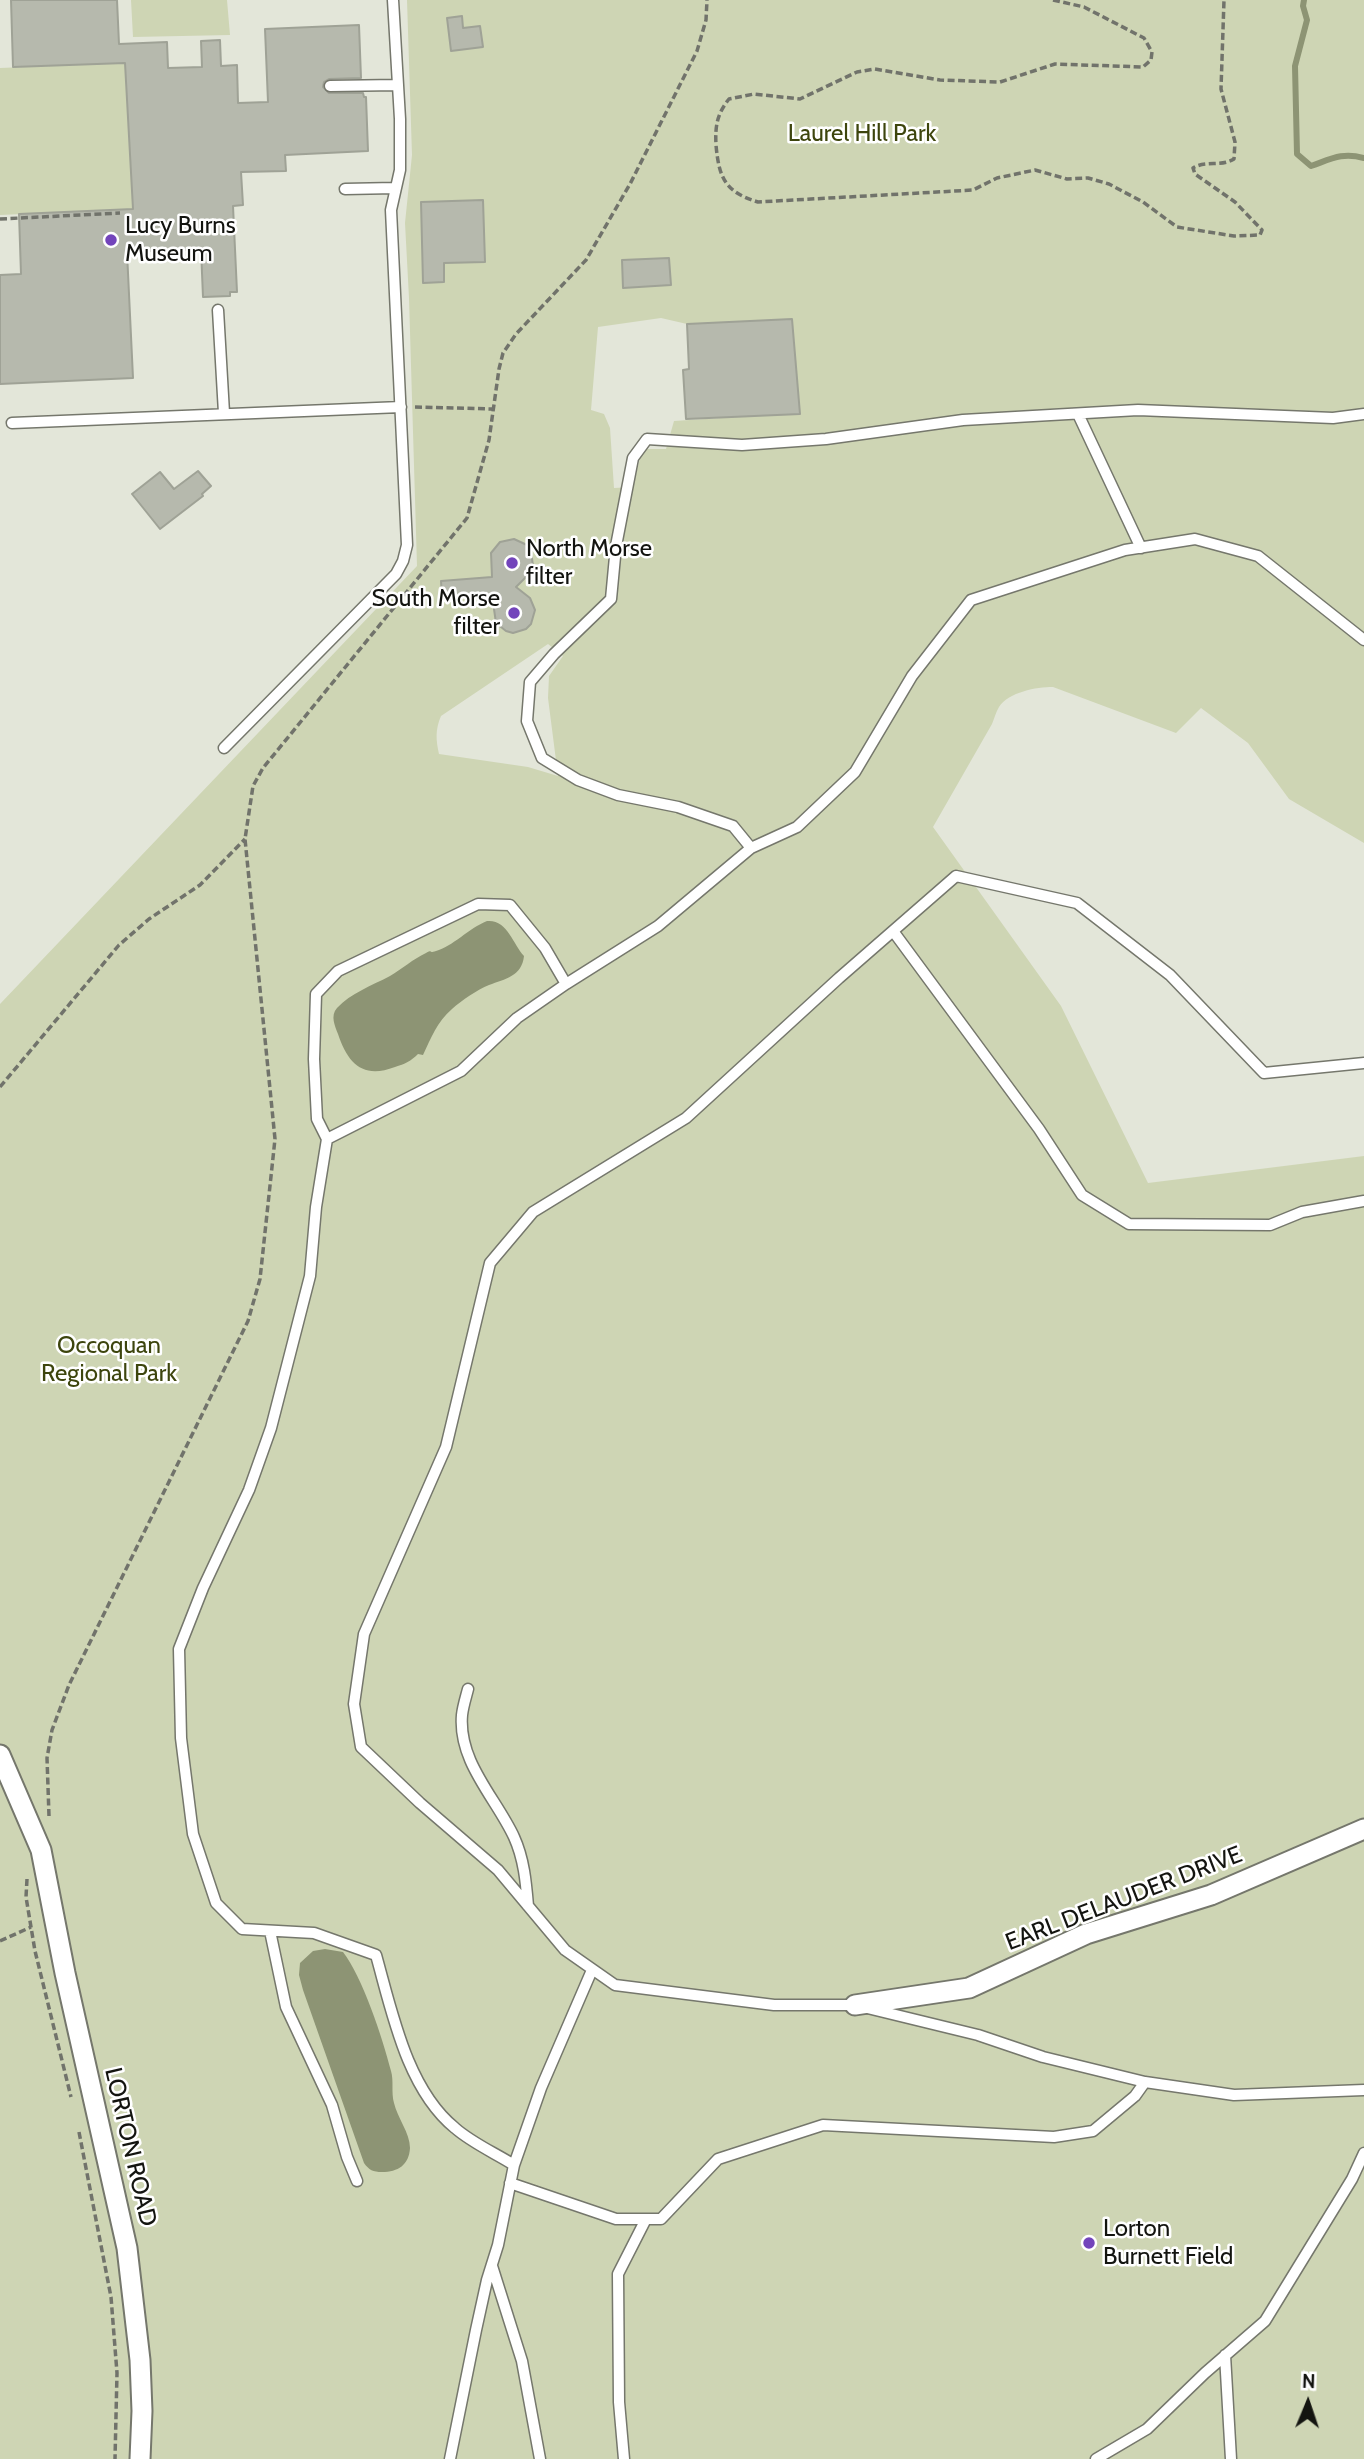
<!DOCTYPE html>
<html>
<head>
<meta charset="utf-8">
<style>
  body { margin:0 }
  #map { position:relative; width:1364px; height:2459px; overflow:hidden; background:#e3e6d9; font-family:Cabin,sans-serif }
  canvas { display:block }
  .north { position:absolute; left:1273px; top:2368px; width:70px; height:70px; -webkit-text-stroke:5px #fff; paint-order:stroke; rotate:2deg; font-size:19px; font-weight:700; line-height:28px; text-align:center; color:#131410 }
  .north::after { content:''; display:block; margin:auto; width:24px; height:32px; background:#131410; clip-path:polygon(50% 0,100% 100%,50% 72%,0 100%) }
</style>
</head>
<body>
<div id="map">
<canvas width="1364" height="2459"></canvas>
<div class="north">N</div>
</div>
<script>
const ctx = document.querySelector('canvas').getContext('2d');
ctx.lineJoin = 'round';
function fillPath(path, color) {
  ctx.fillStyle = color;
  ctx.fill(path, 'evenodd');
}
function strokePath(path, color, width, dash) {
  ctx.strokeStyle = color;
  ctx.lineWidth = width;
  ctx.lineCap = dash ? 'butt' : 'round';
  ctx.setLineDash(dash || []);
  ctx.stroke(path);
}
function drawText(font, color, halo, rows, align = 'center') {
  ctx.font = font + ' Cabin,sans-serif';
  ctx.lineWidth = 5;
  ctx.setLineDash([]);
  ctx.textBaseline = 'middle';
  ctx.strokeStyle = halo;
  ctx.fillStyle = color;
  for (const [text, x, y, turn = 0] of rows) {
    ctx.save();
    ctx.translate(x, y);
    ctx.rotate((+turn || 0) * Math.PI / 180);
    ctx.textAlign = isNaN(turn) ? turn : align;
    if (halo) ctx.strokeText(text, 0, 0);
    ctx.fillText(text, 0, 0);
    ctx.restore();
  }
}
const green = new Path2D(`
  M131 0H227L230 35 133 37Z
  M407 0H1364V843L1289 799 1248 743 1201 708 1176 733 1053 687C1036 687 1009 692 999 707 996 712 994 719 992 724L933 827 1061 1006 1148 1183 1364 1156V2459H0V1004L417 566 409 298 405 223 412 155ZM661 318 687 324 792 319 799 413 674 421 666 449H647L641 454 633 487 614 488 610 428 604 414 591 410 598 327ZM548 644 563 656 549 676 548 698 558 776 528 767 439 754C436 740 435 730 441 716Z
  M125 63 133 209 0 215V68Z`);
const water = new Path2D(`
  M487 921C507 919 513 944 524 956 522 976 505 979 489 985 477 990 462 1000 452 1009 437 1022 431 1038 423 1055L418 1054C411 1061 405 1064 395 1067 363 1079 348 1064 338 1034 335 1026 330 1016 337 1008 351 993 371 986 390 976 402 969 413 959 426 953 434 949 427 954 436 951 452 947 469 928 487 921Z
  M325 1949 343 1952C362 1976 383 2039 391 2071 394 2081 391 2092 394 2103 397 2117 410 2133 410 2148 409 2165 398 2172 382 2172 373 2172 369 2170 364 2163L303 1990 299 1975 300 1963 313 1951Z`);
const stream = new Path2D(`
  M1304 0 1303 6 1307 20 1295 66 1297 154 1311 166C1331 159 1342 152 1364 158`);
const building = new Path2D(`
  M11 0H117L119 44 167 42 168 68 202 67 201 41 220 40 221 66 237 65 238 103 268 102 265 29 359 25 361 78 329 79 324 82 323 87 329 93H363L364 97H366L368 151 285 155 286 171 241 172 243 205 233 206 237 292H230V296L203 297 201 249 127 252 133 378 0 384V275L21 274 19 214 133 209 125 63 13 67Z
  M462 16 463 28 480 26 483 47 451 51 447 18Z
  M483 200 485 262 444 263V282L423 283 421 202Z
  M669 258 671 285 623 288 622 260Z
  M792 319 800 414 686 419 683 370 689 369 687 324Z
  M198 471 211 486 202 494 203 496 160 529 132 494 160 472 174 489Z
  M514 539 527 545 531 551 533 566 530 573 516 587 530 598 535 610 531 624 526 629 513 633 506 631 496 623 492 595 442 598 441 581 492 577 491 553 500 542Z`);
const path = new Path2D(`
  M1053 0 1084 7 1144 38 1152 52 1151 60 1143 67 1055 64 1000 82 940 80 875 69 857 72 800 99 754 94 729 99C717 114 715 126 716 145 719 178 725 192 758 202L973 190 997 178 1035 170 1067 179 1088 178 1109 184 1143 202 1177 227 1234 236 1260 235 1262 230 1235 202 1195 174 1193 168C1206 160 1221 167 1234 159L1235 142 1221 89 1224 0
  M0 219 120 213
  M415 407 493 409
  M0 1087 119 945 149 919 200 885 245 839
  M49 1816 47 1758 52 1730 69 1685 248 1321 260 1279 275 1139 245 839 253 786 263 768 467 518 489 440 499 369 503 353 516 334 586 260 630 184 697 51 706 20 707 0
  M27 1879 26 1897 35 1951 71 2097
  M0 1941 31 1927
  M79 2132 111 2297 117 2373 115 2459`);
const service = new Path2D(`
  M330 86 397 85
  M345 189 395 188
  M218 310 224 413
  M1078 414 1141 548
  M1364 414 1333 418 1138 410 963 420 826 439 742 445 647 439 633 458 616 546 611 599 554 654 530 682 527 721 542 758 578 780 618 795 678 807 733 826 751 848 797 827 855 772 912 676 971 600 1125 550 1195 539 1258 556 1364 640
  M12 423 401 407
  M224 748 396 574 403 561 407 545 391 210 400 170V119L393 0
  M893 931 1039 1129 1082 1195 1129 1224 1270 1225 1302 1212 1364 1201
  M566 984 517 1018 461 1071 327 1139 317 1119 314 1059 316 994 338 971 478 904 510 905 545 948 566 984 658 926 751 848
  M1364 1063 1264 1073 1170 975 1077 903 956 876 839 978 686 1118 533 1212 490 1263 446 1447 364 1634 354 1704 361 1747 420 1803 498 1870 565 1950 615 1985 774 2005H855L978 2035 1043 2057 1145 2082 1234 2095 1364 2090
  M327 1139 316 1207 310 1276 271 1428 249 1490 203 1588 179 1649 181 1738 193 1834 216 1903 242 1929 314 1933 376 1955C392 2012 407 2089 455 2128 472 2143 495 2153 514 2165
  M468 1689C466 1697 463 1706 462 1715 458 1762 496 1798 514 1837 524 1859 526 1882 528 1906
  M270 1931 286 2007 332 2105 347 2157 357 2181
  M510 2183 616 2219H661L718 2159 823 2125 1054 2137 1093 2131 1135 2096 1145 2082
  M492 2266 522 2361 540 2459
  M1225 2355 1231 2459
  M450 2459 476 2330 487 2280 498 2245 514 2165 541 2088 592 1970
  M624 2459 619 2402 618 2274 646 2219
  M1096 2459 1147 2429 1205 2373 1265 2321 1352 2179 1364 2153`);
const minor = new Path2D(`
  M0 1755 41 1850 65 1973 127 2248 140 2360 142 2411 140 2459
  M855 2005 969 1988 1086 1934 1211 1895 1364 1829`);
const markers = [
  [111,240,7,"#7344bb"],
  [512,563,7,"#7344bb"],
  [514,613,7,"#7344bb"],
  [1089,2243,7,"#7344bb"]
];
const parkNames = [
  ["Laurel Hill Park",862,134],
  ["Occoquan",109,1346],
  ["Regional Park",109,1374]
];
const poiNames = [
  ["Lucy Burns",125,226],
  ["Museum",125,254],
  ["North Morse",526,549],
  ["filter",526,577],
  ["South Morse",500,599,"right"],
  ["filter",500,627,"right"],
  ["Lorton",1103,2229],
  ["Burnett Field",1103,2257]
];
const streetNames = [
  ["EARL DELAUDER DRIVE",1124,1899,-21],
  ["LORTON ROAD",130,2147,77]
];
fillPath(green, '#ced5b4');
fillPath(water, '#8d9474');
strokePath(stream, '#8d9474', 6);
fillPath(building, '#b6b9ad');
strokePath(building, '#9fa296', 2);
strokePath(service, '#75776c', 13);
strokePath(minor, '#75776c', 23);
strokePath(path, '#71736b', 3.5, [7, 3.5]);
strokePath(service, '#fff', 10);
strokePath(minor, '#fff', 19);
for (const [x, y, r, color] of markers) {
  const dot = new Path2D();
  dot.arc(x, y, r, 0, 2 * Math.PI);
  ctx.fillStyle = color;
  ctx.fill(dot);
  strokePath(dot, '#fff', 2.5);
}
drawText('24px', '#3d450d', '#fff', parkNames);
drawText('24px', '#131410', '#fff', poiNames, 'left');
drawText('24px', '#131410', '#fff', streetNames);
</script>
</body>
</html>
